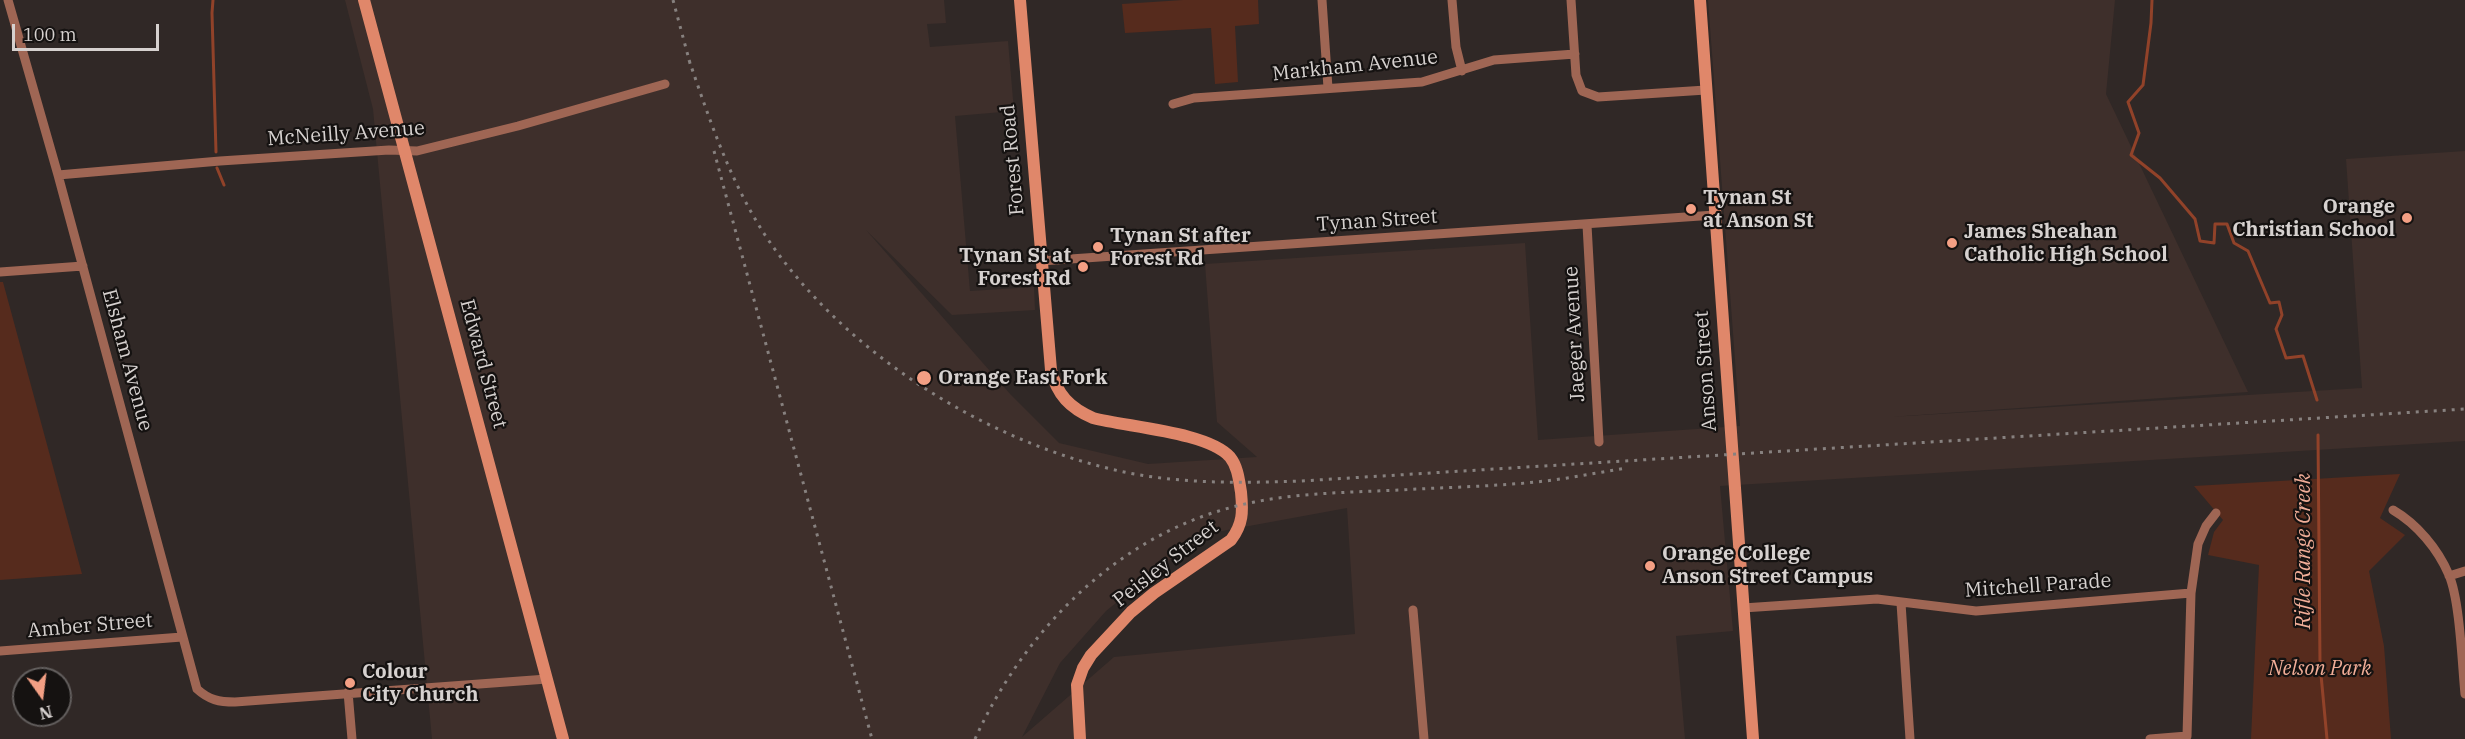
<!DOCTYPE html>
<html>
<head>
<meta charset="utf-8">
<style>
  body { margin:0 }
  #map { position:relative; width:2465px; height:739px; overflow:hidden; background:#302826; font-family:"IBM Plex Serif",serif }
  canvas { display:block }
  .north { position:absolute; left:12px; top:667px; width:60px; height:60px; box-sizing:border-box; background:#151211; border:2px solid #625e5d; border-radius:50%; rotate:166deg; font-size:16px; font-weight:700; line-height:24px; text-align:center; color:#d6d1cf }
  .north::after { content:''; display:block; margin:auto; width:21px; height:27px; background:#f39f84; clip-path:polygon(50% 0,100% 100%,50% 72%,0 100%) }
  .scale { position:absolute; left:12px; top:24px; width:147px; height:27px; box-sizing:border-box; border:3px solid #d6d1cf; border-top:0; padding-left:8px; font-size:18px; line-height:21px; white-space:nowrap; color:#d6d1cf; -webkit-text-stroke:4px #151211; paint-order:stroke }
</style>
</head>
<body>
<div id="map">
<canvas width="2465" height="739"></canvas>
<div class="north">N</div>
<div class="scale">100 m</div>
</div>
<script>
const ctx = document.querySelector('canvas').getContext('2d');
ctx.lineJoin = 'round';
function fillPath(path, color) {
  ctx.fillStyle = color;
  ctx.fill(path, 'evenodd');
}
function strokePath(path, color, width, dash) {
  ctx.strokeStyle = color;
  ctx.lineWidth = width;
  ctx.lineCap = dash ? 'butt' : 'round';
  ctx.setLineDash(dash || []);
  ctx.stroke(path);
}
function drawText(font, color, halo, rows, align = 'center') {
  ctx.font = font + ' "IBM Plex Serif",serif';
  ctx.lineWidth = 4.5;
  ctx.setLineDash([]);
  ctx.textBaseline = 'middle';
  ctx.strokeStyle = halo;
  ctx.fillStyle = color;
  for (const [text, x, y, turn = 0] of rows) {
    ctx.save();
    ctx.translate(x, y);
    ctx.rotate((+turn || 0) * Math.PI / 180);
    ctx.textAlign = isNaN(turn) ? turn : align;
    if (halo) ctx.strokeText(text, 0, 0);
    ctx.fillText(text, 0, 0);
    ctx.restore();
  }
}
const built = new Path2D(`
  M345 0H944L946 23 927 24 930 47 1008 41 1014 111 955 116 970 291 1034 287 1035 310 952 315 866 230 1011 395 1059 443 1148 464 1257 457 1217 422 1205 264 1525 243 1538 440 1740 426 1708 0H2115L2106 94 2248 392 1890 417 2362 388 2346 159 2465 151V441L1720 486 1733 631 1676 636 1685 739H432L373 109ZM1347 508 1355 634 1114 657 1022 737 1060 663 1106 611 1200 535Z`);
const green = new Path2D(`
  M1183 0H1258L1259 24 1235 26 1238 82 1215 84 1211 28 1125 33 1122 4Z
  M0 282H3L82 574 0 580Z
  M2400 474 2380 518 2405 535 2369 571 2384 646 2391 739H2251L2259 565 2208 555 2214 532 2223 520 2194 486Z`);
const stream = new Path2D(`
  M213 0 212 13 216 152
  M2152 0 2151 23 2143 85 2128 102 2139 133 2131 155 2160 178 2195 219 2200 241 2214 243 2215 224H2227L2234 243 2248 251 2270 303 2279 302 2282 315 2276 329 2286 358 2303 356 2317 400
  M217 168 224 185
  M2318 435 2320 664 2327 739`);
const street = new Path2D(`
  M8 0 58 175 197 689C209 700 219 702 235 702L547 679
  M1322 0 1328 88
  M1452 0 1456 47 1462 71
  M1571 0 1576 75 1582 91 1598 97 1706 90
  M1173 104 1194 98 1422 82 1494 60 1575 54
  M58 175 220 161 389 150 417 151 518 126 665 84
  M1587 225 1599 442
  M1041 261 1715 215
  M0 272 83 266
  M2393 510C2417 524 2438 549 2449 575 2460 601 2462 664 2465 694
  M2449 576 2465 571
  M1901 603 1910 739
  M1743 608 1877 599 1976 611 2191 593
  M1413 610 1424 739
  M0 651 182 637
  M348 692 352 739
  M2150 739 2187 736 2191 593 2198 544 2206 526 2216 513`);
const secondary = new Path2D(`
  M364 0 563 739
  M1020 0 1051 370C1057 395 1070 408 1093 418 1127 427 1208 432 1230 457 1238 467 1239 481 1241 492 1243 512 1243 524 1231 540L1154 593 1131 612 1091 655 1083 668 1077 685 1080 739
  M1700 0 1753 739`);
const rail = new Path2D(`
  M673 0 691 67
  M689 60C710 121 730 181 765 235 844 354 990 445 1129 473 1186 484 1243 483 1301 481L2465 409
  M714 151 872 739
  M975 739C1023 633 1114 539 1229 508 1290 491 1355 493 1418 489 1457 487 1497 486 1536 482 1566 479 1596 473 1626 468`);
const markers = [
  [1691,209,6,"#f39f84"],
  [2407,218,6,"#f39f84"],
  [1952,243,6,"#f39f84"],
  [1098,247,6,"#f39f84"],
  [1083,267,6,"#f39f84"],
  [924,378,8,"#f39f84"],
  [1650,566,6,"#f39f84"],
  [350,683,6,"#f39f84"]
];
const streetNames = [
  ["Markham Avenue",1355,66,-6],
  ["McNeilly Avenue",346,134,-4],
  ["Forest Road",1013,160,-95],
  ["Tynan Street",1377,221,-4],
  ["Jaeger Avenue",1575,334,-93],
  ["Elsham Avenue",127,360,75],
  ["Edward Street",483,364,75],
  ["Anson Street",1706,371,-94],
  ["Peisley Street",1166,564,-38],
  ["Mitchell Parade",2038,586,-4],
  ["Amber Street",90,626,-5]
];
const poiNames = [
  ["Tynan St",1703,198],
  ["at Anson St",1703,221],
  ["Orange",2395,207,"right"],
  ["Christian School",2395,230,"right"],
  ["James Sheahan",1964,232],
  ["Catholic High School",1964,255],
  ["Tynan St after",1110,236],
  ["Forest Rd",1110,259],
  ["Tynan St at",1071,256,"right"],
  ["Forest Rd",1071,279,"right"],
  ["Orange East Fork",938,378],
  ["Orange College",1662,554],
  ["Anson Street Campus",1662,577],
  ["Colour",362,672],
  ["City Church",362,695]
];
const parkNames = [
  ["Nelson Park",2320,669]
];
const waterNames = [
  ["Rifle Range Creek",2304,551,-90]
];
fillPath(built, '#3e2f2b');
fillPath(green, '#562b1d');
strokePath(stream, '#914229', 3);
strokePath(street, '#9f6654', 9);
strokePath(secondary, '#e0876a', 12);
strokePath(rail, '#87817f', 3, [3, 6]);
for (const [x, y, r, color] of markers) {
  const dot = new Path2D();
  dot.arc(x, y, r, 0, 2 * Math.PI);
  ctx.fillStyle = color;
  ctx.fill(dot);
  strokePath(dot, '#151211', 2);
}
drawText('20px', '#d6d1cf', '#151211', streetNames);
drawText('bold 20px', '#d6d1cf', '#151211', poiNames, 'left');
drawText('italic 20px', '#f2ae98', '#151211', parkNames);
drawText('italic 21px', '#f2ae98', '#151211', waterNames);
</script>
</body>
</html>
